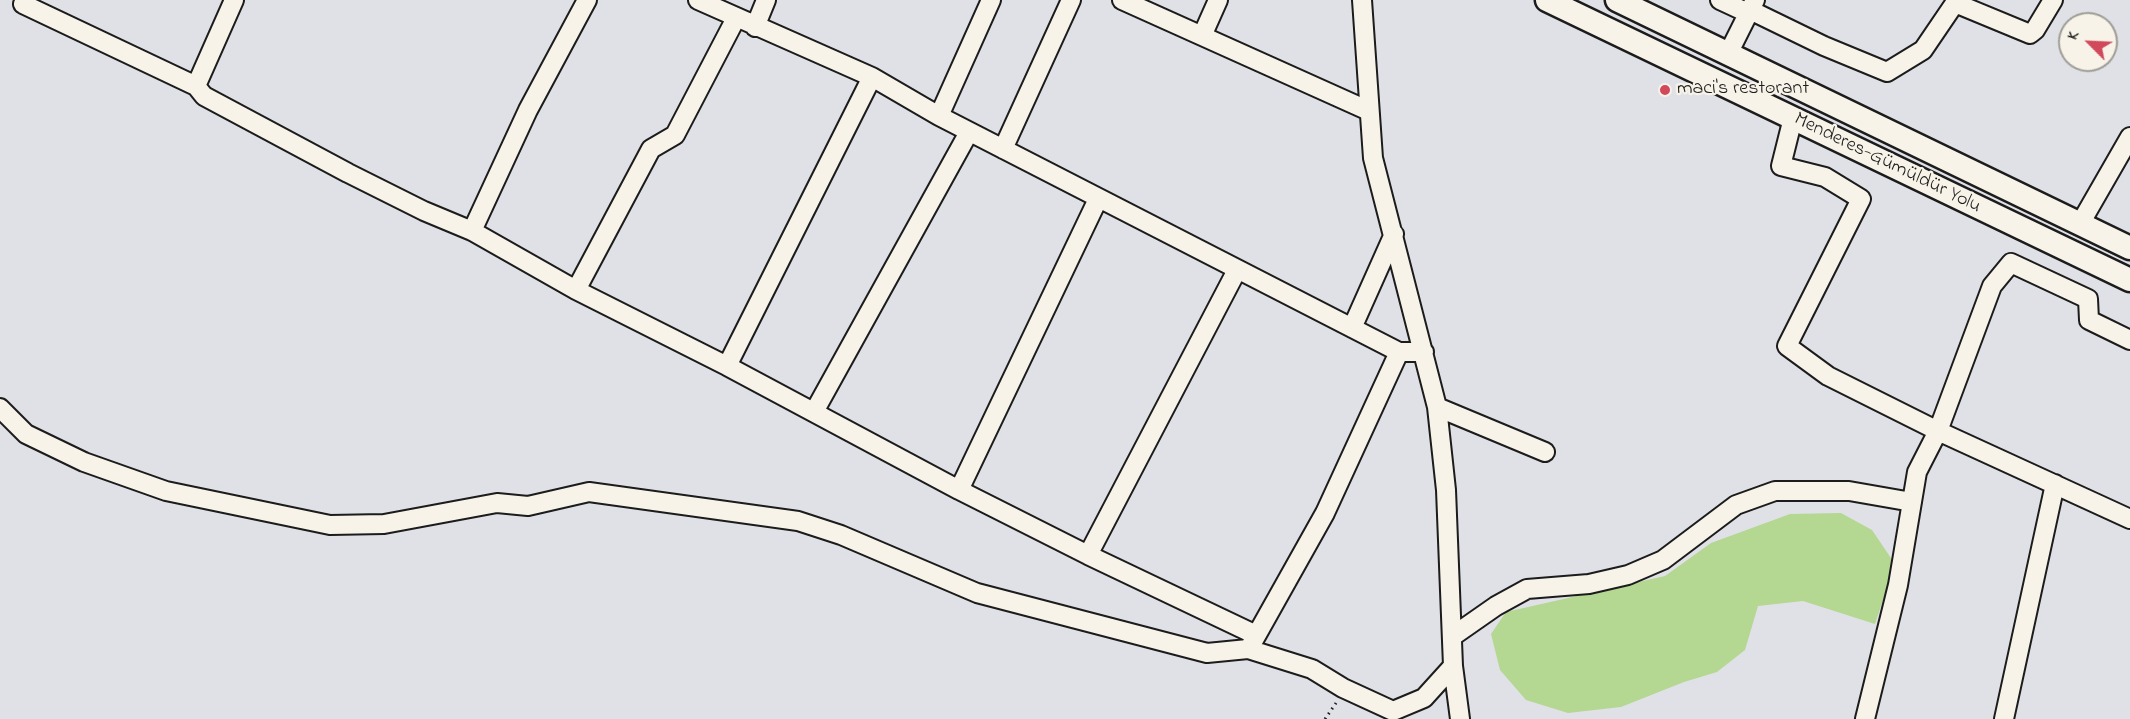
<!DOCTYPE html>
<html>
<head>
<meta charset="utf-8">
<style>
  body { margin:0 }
  #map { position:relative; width:2130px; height:719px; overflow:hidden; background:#dfe1e7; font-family:"Indie Flower",sans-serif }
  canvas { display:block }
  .north { position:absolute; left:2058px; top:12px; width:60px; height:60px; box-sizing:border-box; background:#f7f3e8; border:2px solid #9f9d96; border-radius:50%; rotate:294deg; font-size:16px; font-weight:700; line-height:24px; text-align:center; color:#1c1c1c }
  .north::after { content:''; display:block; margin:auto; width:21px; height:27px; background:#d1495b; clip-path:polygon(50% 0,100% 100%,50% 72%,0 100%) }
</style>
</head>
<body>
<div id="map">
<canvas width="2130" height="719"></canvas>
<div class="north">K</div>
</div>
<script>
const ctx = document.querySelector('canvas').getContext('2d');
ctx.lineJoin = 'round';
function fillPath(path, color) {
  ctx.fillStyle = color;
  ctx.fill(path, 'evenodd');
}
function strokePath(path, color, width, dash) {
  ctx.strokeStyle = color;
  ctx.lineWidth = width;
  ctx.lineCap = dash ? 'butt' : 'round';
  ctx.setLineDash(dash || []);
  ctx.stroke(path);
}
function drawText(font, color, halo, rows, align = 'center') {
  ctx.font = font + ' "Indie Flower",sans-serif';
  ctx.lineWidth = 4.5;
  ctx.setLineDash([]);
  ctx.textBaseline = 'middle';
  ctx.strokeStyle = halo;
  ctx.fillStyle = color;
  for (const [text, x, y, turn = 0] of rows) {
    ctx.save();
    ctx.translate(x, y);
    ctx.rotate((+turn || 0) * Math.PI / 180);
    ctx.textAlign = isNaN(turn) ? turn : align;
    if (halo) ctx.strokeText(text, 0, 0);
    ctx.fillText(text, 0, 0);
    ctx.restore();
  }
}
const green = new Path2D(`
  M1841 513 1872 530 1895 564 1875 624 1803 601 1758 606 1745 650 1717 672 1684 682 1621 707 1568 713 1526 700 1500 670 1491 634 1506 612 1665 576 1711 543 1790 514Z`);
const path = new Path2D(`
  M1325 719 1336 703`);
const minor = new Path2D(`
  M25 0 23 4 196 86
  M234 0 196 86 204 96 348 173 424 211 472 231 576 290 727 366 959 490 1088 555 1256 635
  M698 0 872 77 939 116 991 0
  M1122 0 1369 111
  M1362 0 1373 158 1437 407 1446 490 1453 666 1460 719
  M1720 0 1748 13
  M1955 3 2030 34 2035 30 2053 0
  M1750 10 1824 46 1887 72 1923 50 1957 0
  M755 27 766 0
  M1202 36 1218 0
  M1728 54 1755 0
  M939 116 1399 352H1424
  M1793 118 1781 166 1825 177 1861 199 1787 346 1828 376 1938 431 2130 519
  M1003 149 1071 0
  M2080 224 2130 137
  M472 231 528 110 587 0
  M576 290 651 149 675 135 736 18
  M1352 328 1394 234
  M727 366 872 77
  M1437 407 1545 452
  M0 408 26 434 84 462 166 491 330 525 384 524 497 503 528 506 589 492 798 521 841 535 977 593 1207 653 1248 649 1312 669 1343 688 1393 711 1424 698 1453 666
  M814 412 969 132
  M959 490 1098 199
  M1088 555 1237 270
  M1453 636 1496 606 1527 589 1589 584 1628 575 1663 560 1736 505 1775 491H1849L1912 502
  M1251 645 1325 513 1399 352
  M1865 719 1898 585 1917 472 1938 431 1992 286 2011 263 2088 299 2089 320 2130 340
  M2004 719 2055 484`);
const major = new Path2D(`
  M1547 0 2130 280
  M1617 0 2130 248`);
const markers = [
  [1665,90,6,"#d1495b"]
];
const poiNames = [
  ["maci's restorant",1677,90]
];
const streetNames = [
  ["Menderes-Gümüldür Yolu",1887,164,26]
];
fillPath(green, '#b4d792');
strokePath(minor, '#1c1c1c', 22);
strokePath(major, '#1c1c1c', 27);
strokePath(path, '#1c1c1c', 3, [1.5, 4.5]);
strokePath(minor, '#f7f3e8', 18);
strokePath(major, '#f7f3e8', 22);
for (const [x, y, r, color] of markers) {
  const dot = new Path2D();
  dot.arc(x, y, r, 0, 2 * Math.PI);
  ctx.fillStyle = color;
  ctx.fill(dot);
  strokePath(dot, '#f7f3e8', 2);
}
drawText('20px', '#1c1c1c', '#f7f3e8', poiNames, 'left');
drawText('20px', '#1c1c1c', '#f7f3e8', streetNames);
</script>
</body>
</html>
